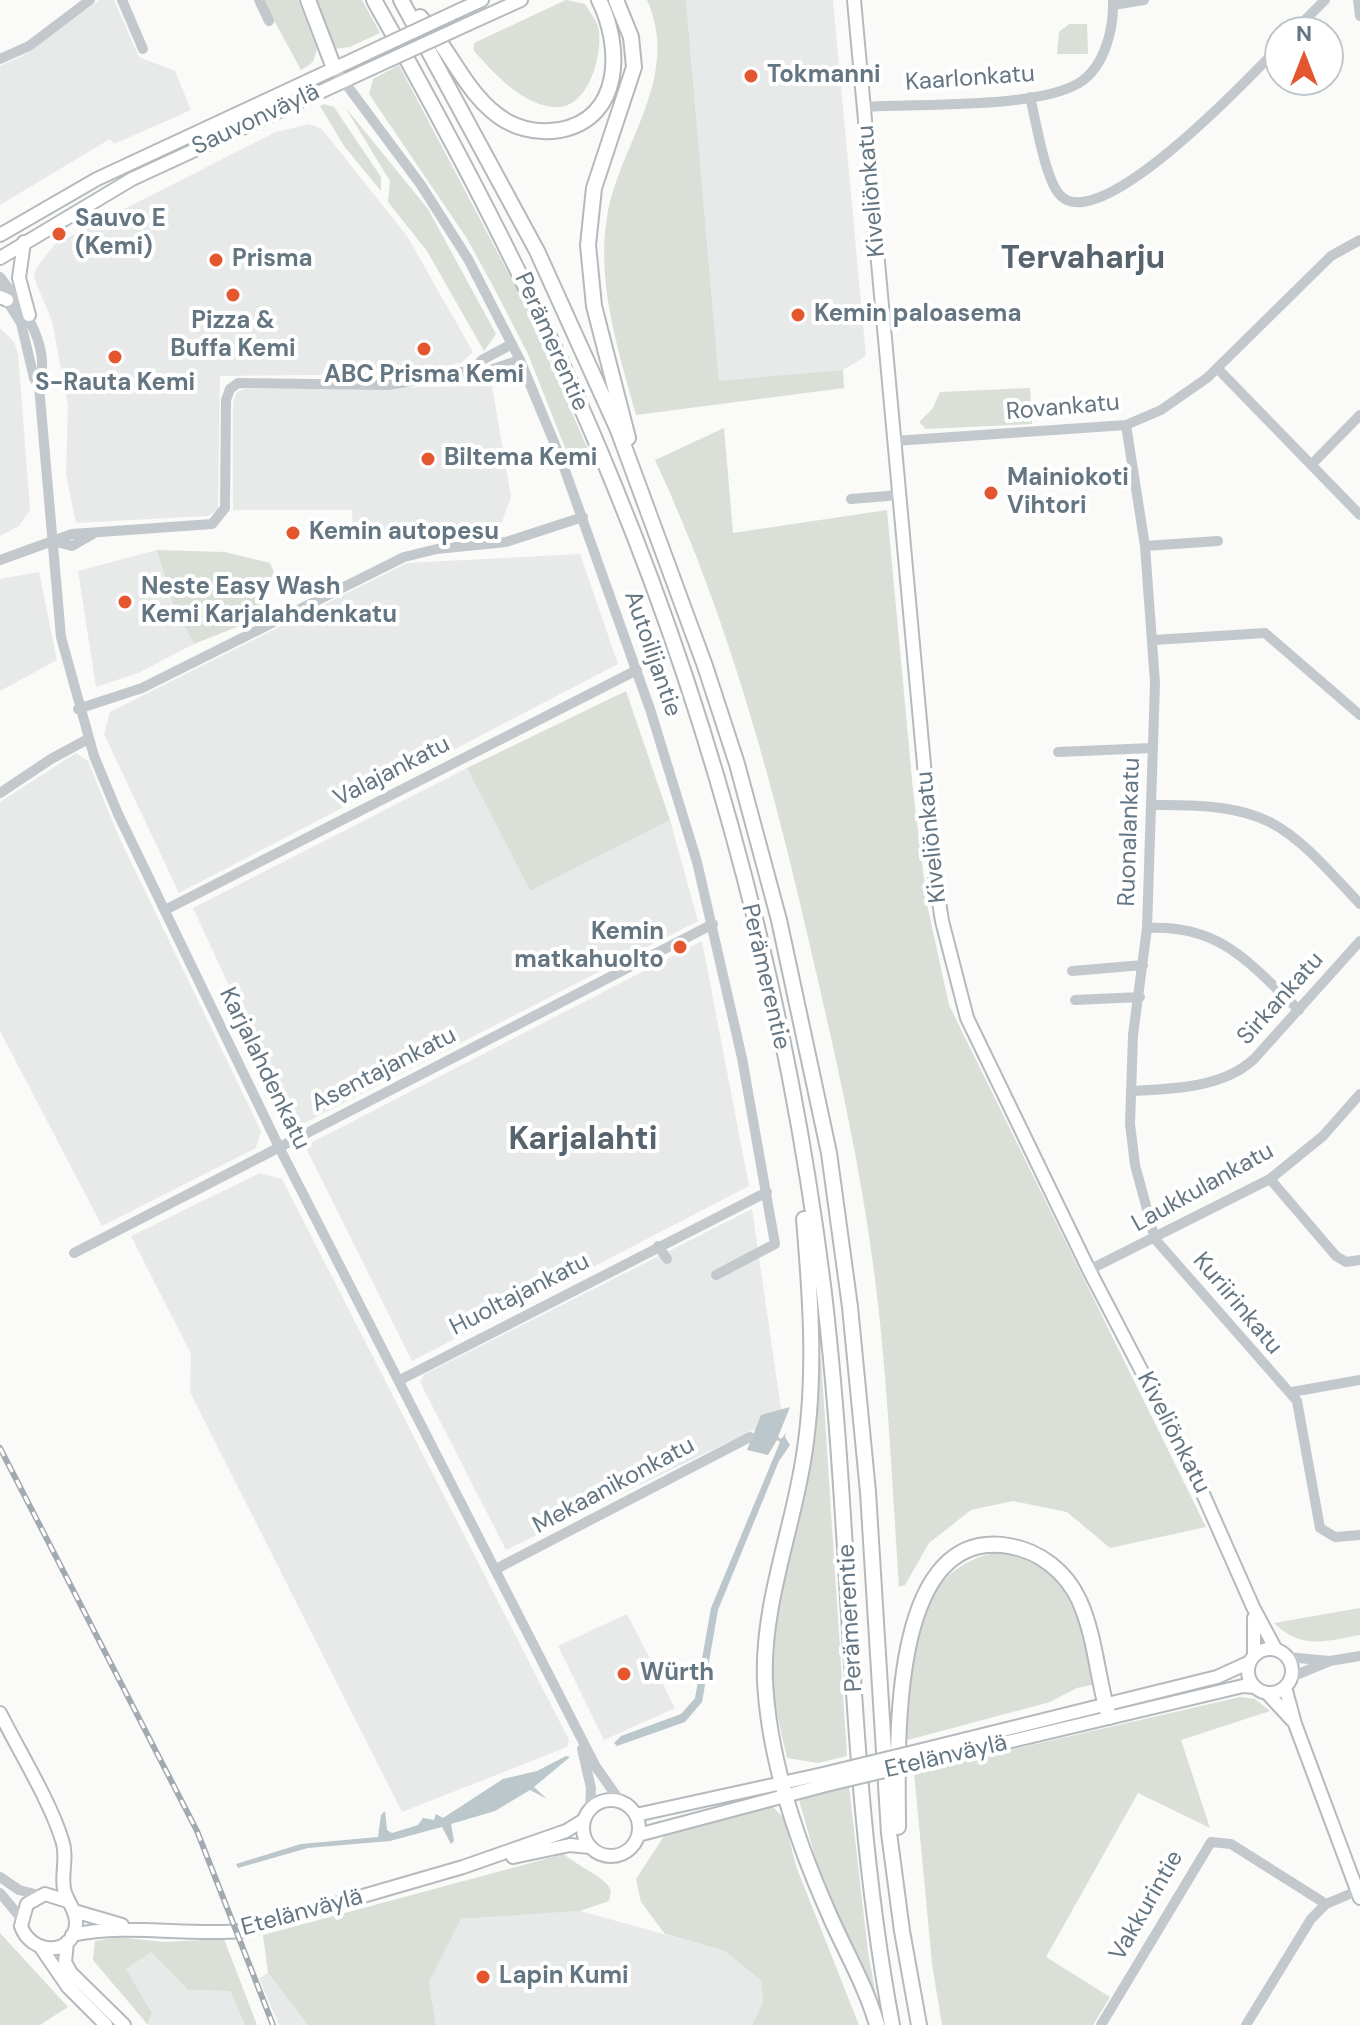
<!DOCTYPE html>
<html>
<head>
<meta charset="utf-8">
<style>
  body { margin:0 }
  #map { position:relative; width:1360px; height:2025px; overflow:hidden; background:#fafaf8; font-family:"DM Sans",sans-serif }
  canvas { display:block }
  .north { position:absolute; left:1264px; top:16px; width:80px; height:80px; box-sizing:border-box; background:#fff; border:2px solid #c1c8cd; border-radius:50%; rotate:0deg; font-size:22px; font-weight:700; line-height:32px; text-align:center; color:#657683 }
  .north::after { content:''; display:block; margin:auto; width:28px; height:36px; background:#e4572e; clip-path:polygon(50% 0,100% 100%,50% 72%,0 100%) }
</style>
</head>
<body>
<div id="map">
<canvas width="1360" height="2025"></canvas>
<div class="north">N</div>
</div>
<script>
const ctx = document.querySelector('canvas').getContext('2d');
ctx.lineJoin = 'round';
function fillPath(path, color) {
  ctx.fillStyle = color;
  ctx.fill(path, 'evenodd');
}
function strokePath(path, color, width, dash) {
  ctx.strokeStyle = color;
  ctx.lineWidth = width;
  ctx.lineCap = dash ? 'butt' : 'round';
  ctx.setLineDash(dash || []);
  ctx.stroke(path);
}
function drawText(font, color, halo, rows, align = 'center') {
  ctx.font = font + ' "DM Sans",sans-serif';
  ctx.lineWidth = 8;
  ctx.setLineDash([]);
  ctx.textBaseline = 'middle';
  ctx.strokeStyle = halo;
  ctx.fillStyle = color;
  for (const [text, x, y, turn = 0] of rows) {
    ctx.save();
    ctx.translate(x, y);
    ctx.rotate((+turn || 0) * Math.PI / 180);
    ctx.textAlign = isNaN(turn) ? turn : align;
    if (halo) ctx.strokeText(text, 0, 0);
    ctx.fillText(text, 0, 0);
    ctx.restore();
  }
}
const built = new Path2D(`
  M100 0H114L139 57 175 71 191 110 114 144 110 139 0 205V66L22 56Z
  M686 0H833L866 356 843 370 719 382Z
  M309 124 322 129 407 236 473 352 461 363 397 374 220 376 218 510 208 516 76 523 66 474 68 405 52 321 34 278 36 268 55 244 276 132Z
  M0 328 14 342 18 353 30 510 19 526 0 536Z
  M492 386 511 497 500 527 451 533 353 535 352 510H233V403L237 392 245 389Z
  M157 550 172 602 194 644 138 673 96 687 78 571Z
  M580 554 618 664 179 893 104 734 110 712 407 563Z
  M39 572 57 660 0 691V579Z
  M76 753 88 761 119 837 261 1131 256 1148 102 1226 0 1031V802Z
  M467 768 530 891 670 820 698 921 295 1128 193 908Z
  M702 941 749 1186 412 1361 305 1146Z
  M260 1173 282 1179 569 1740 567 1747 402 1812 190 1392 191 1354 131 1236Z
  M752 1209 782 1416 506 1550 420 1382 425 1374Z
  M627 1614 675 1708 604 1740 558 1646Z
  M580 1911 725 1951 761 1981 763 2002 752 2025H436L429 1982 461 1919Z
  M151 1952 188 1990 230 1991 245 2025H149L152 2013 126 1969Z
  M268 1973 308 2025H279L259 1978Z`);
const green = new Path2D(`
  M263 0H298L317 49 313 62 301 70Z
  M316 0H362L380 33 350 47 334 49Z
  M566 0 585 4C590 12 598 22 599 31 602 57 588 111 553 107 520 103 495 74 474 51V43Z
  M647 0H686L719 381 843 370 844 388 636 415C619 353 596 283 607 217 619 144 682 78 647 0Z
  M1069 24H1087L1088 54H1057L1059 32Z
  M399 65 523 301 590 454 571 463 528 354 493 286 466 237 369 94 373 79Z
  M324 104 334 107 381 177V191L344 146 320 106Z
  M345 107 428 209 496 334 484 351 427 251 388 202 390 181Z
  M1030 388 1032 424 926 429 919 422 933 408 940 392Z
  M724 428 733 533 887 510 913 790 927 904 949 1005 1206 1527 1110 1548 1067 1512 1013 1501 971 1510 929 1543 905 1585 899 1587C893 1499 889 1410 880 1322 868 1203 843 1088 816 972 777 799 731 622 655 460Z
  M157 550 225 552 270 563 275 575 263 584 259 618 194 644 172 602Z
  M626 691 670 820 530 891 467 768Z
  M817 1358H821L847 1756 818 1763 787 1758C780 1726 771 1694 772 1661 774 1558 818 1463 817 1358Z
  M1005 1551C1071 1565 1082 1627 1095 1684L1077 1688 1050 1702 904 1741C911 1664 908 1564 1005 1551Z
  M1360 1608V1635C1326 1641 1301 1650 1274 1623Z
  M1240 1697 1255 1699 1270 1711 1181 1740 1210 1828 1138 1793 1046 1957 1110 1997 1093 2025H942L932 1964 914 1772Z
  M849 1786 868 1952 880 2017 865 1972 825 1892 799 1800Z
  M765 1806 773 1807 784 1818 796 1866 859 2025H752L763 2002 761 1981 725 1951 665 1934 641 1902 636 1879 668 1830Z
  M564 1854C578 1867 603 1875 611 1890L609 1901 580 1911 461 1919 429 1982 436 2025H308L268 1973 263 1935Z
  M0 1933 68 2007 40 2025H0Z
  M118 1937 164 1942 224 1939 257 2025H245L230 1991 188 1990 151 1952 126 1969 152 2013 148 2025 93 1960 95 1941Z`);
const water = new Path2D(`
  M790 1407 778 1437 781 1439 786 1433 785 1437 790 1445 779 1461 718 1610 702 1702 685 1722 617 1746 614 1743 621 1736 681 1714 695 1698 711 1608 780 1442 777 1440 768 1455 747 1450 761 1415Z
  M566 1756 570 1757 534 1787 547 1799 530 1790 495 1811 451 1824 454 1841 451 1844 442 1827 390 1841 308 1848 238 1868 236 1864 301 1844 378 1837 381 1815 385 1811 387 1830 392 1833 418 1825 423 1818 434 1820 436 1814 443 1818 503 1779 537 1771Z`);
const minor = new Path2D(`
  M122 0 143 49
  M259 0 269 21
  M1358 0 1360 16
  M1113 5 1144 0
  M1293 32 1325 0
  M0 59 29 46 90 0
  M334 68 421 185 468 259 520 360 561 459 650 709 697 862 742 1058 775 1244 716 1275
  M1030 97C1036 120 1045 181 1061 196 1101 236 1253 74 1280 46
  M865 107C918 103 1036 109 1079 83 1105 67 1114 28 1113 0
  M0 277C23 308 52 345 39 386L61 637 94 756 118 814 279 1147 596 1767 620 1801
  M0 290 21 323 34 378 39 386
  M1217 368 1360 515
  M473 370 482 360 512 344
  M1126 425 1145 546 1155 683 1147 928 1133 1035 1130 1124 1135 1165 1155 1239 1297 1401 1320 1528 1335 1537 1360 1535
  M894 441 1126 425 1161 410 1207 378 1331 256 1360 240
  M1311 465 1360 415
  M851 499 899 495
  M52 541 72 546 93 534
  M1145 546 1218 541
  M0 560 72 534 212 524 225 508 226 400 230 389 238 383 389 385 473 370 487 371 520 360
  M1154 640 1265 633 1360 715
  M78 709 142 688 404 557 437 549 506 542 583 517
  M1058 752 1152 748
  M0 793 51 759 88 739
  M1153 805C1270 804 1283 821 1360 904
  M165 910 637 670
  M1147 928C1220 924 1249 963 1299 1010
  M1072 971 1143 965
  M1075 1000 1140 997
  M1131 1091C1172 1089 1223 1088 1254 1059L1360 941
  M1270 1179 1336 1256 1346 1262 1360 1260
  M658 1246 667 1259
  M74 1253 713 924
  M1089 1270 1270 1179 1323 1136 1360 1094
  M400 1380 767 1192
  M1292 1392 1360 1380
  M496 1569 750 1437
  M1287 1657 1330 1661
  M1291 1677 1330 1661 1360 1656
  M582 1749 591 1788 590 1809
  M0 1877 19 1890 39 1895
  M0 1893 21 1918
  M1101 2025 1211 1842 1231 1844 1326 1904
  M1246 2025 1311 1919 1326 1904 1357 1891`);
const major = new Path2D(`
  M854 0 933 863 942 921 967 1018 1089 1270 1188 1460 1253 1607 1276 1650
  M460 10 482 0
  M468 24 521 0
  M0 235 97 179 357 58
  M24 242 19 278 29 315
  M0 258 132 179 370 69
  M0 297 7 300
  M1254 1618V1656
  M1248 1671a22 22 0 1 1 44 0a22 22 0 1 1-44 0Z
  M1285 1687 1295 1724 1360 1898
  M1267 1693 1292 1720
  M0 1713C19 1751 50 1801 62 1840 68 1857 61 1873 64 1889 67 1902 77 1911 76 1924 73 1958 30 1954 21 1926L27 1904 45 1894 67 1901
  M934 1747 1217 1677 1250 1662
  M936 1759 1243 1686 1255 1687
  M583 1828a28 28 0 1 1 56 0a28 28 0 1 1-56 0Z
  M636 1815 823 1774
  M638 1835 826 1785
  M513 1857 570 1845 590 1847
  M74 1911 122 1925
  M72 1935C128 1923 186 1936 242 1931L463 1867 566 1831 584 1820
  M67 1942 65 1962 71 1973 124 2025
  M42 1949 68 1987 106 2025`);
const highway = new Path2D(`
  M308 0 334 68
  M374 0C463 158 546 317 614 485 718 738 789 1014 823 1285 853 1531 846 1781 892 2025
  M401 0 537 251 618 430 705 666 737 764 779 920 829 1153 850 1307 868 1492 889 1833 902 1931 919 2025
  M616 0 631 37 634 67 594 188 588 245 594 306 628 438
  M420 17C451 49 466 97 506 121 522 130 541 133 560 130 623 118 622 46 599 0
  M804 1219C811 1301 817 1385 802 1467 790 1537 762 1608 765 1681 769 1760 797 1842 829 1914 845 1951 866 1986 877 2025
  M898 1827C898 1754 886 1525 1009 1546 1040 1551 1066 1572 1079 1600 1096 1637 1097 1679 1109 1717`);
const rail = new Path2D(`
  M0 1448 197 1831 273 2025`);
const majorBridge = new Path2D(`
  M357 58 460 10
  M370 69 468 24
  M823 1774 934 1747
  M826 1785 936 1759`);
const markers = [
  [751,76,8,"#e4572e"],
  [59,234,8,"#e4572e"],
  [216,260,8,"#e4572e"],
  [233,295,8,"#e4572e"],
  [798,315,8,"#e4572e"],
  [424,349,8,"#e4572e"],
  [115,357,8,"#e4572e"],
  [428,459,8,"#e4572e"],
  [991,493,8,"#e4572e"],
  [293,533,8,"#e4572e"],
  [125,602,8,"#e4572e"],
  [680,947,8,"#e4572e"],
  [624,1674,8,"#e4572e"],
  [483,1977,8,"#e4572e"]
];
const poiNames = [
  ["Tokmanni",767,76],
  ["Sauvo E",75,220],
  ["(Kemi)",75,248],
  ["Prisma",232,260],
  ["Kemin paloasema",814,315],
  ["Pizza &",233,322,"center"],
  ["Buffa Kemi",233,350,"center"],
  ["ABC Prisma Kemi",424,376,"center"],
  ["S-Rauta Kemi",115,384,"center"],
  ["Biltema Kemi",444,459],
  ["Mainiokoti",1007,479],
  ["Vihtori",1007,507],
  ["Kemin autopesu",309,533],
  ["Neste Easy Wash",141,588],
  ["Kemi Karjalahdenkatu",141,616],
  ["Kemin",664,933,"right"],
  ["matkahuolto",664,961,"right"],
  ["Würth",640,1674],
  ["Lapin Kumi",499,1977]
];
const streetNames = [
  ["Kaarlonkatu",970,79,-4],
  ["Sauvonväylä",256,120,-25],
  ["Kiveliönkatu",872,191,-95],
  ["Perämerentie",551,342,66],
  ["Rovankatu",1063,408,-5],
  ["Autoilijantie",652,654,71],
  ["Valajankatu",392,772,-27],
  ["Ruonalankatu",1130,832,-88],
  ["Kiveliönkatu",932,837,-96],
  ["Perämerentie",765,977,77],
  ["Sirkankatu",1281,999,-48],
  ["Karjalahdenkatu",264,1069,64],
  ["Asentajankatu",384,1070,-27],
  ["Laukkulankatu",1203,1188,-29],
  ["Huoltajankatu",520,1295,-27],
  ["Kuriirinkatu",1237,1304,50],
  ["Kiveliönkatu",1173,1433,63],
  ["Mekaanikonkatu",614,1486,-28],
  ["Perämerentie",851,1618,-93],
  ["Etelänväylä",946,1757,-13],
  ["Vakkurintie",1147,1906,-60],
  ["Etelänväylä",302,1913,-15]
];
const districtNames = [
  ["Tervaharju",1083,260],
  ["Karjalahti",583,1141]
];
fillPath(built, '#e8e9e9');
fillPath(green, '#dadfd7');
fillPath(water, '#bbc7cb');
strokePath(major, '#b5babe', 16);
strokePath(highway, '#b4b9bd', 18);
strokePath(minor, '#c3c8cc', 10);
strokePath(major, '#fff', 12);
strokePath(highway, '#fff', 14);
strokePath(rail, '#a2aab0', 6);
strokePath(rail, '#fff', 3, [9]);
strokePath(majorBridge, '#b5babe', 16, []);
strokePath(majorBridge, '#fff', 12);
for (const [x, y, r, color] of markers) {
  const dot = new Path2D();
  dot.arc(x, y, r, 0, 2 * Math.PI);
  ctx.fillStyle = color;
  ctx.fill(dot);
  strokePath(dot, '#fff', 3);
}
drawText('bold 24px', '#657683', '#fff', poiNames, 'left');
drawText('24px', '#657683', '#fff', streetNames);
drawText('bold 32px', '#57646e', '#fff', districtNames);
</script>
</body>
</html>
